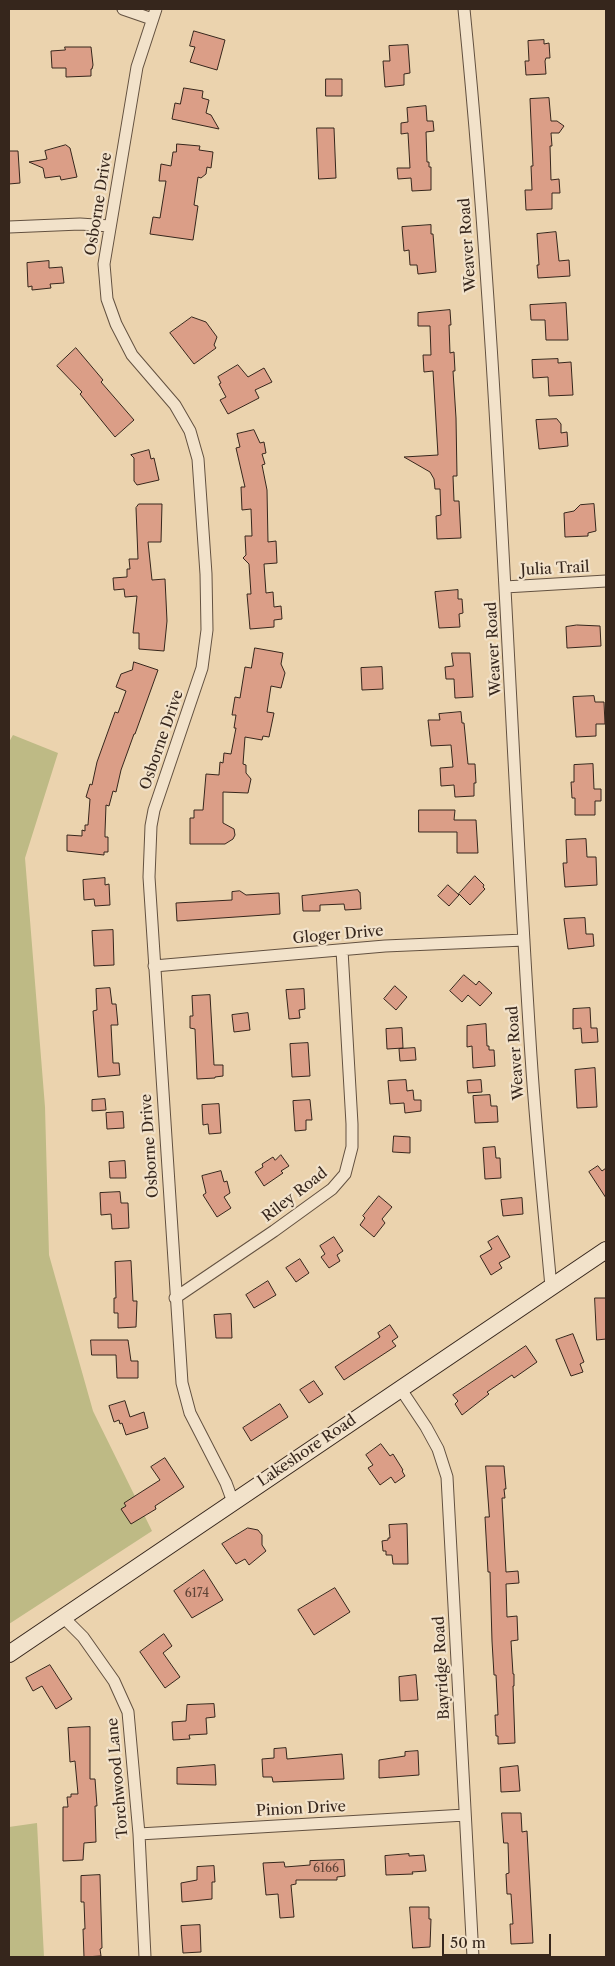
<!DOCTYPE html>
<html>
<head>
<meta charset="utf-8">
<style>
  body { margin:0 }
  #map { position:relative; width:615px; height:1966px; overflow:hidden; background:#ebd3ae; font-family:"Libre Caslon Text",serif }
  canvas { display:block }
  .frame { position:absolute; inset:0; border:10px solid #36261c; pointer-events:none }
  .scale { position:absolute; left:442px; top:1934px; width:109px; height:22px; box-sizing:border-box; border:2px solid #36261c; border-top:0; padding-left:6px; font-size:15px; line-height:18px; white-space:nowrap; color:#36261c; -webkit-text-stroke:4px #f2e2ca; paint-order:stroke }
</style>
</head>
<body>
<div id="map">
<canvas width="615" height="1966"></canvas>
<div class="frame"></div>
<div class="scale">50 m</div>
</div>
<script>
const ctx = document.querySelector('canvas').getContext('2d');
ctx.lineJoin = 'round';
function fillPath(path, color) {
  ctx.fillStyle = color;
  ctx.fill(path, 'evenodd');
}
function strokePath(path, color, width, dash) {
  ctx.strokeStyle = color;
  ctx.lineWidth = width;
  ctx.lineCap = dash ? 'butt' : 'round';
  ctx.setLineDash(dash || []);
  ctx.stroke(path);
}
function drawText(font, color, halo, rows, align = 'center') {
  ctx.font = font + ' "Libre Caslon Text",serif';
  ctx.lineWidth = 4.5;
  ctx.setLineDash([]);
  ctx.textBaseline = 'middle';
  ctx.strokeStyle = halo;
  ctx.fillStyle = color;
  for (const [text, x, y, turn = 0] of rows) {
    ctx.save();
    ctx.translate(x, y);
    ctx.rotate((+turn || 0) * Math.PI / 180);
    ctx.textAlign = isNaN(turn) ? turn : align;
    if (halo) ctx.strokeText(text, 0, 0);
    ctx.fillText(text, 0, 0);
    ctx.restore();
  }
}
const green = new Path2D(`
  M13 735 58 753 25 858 45 1107 49 1255 93 1411 152 1531 9 1624V742Z
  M37 1823 44 1957H9V1827Z`);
const building = new Path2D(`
  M194 31 225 40 217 70 190 62 195 47 190 46Z
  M544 40V44L549 43 550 58H546L545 61 546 74 526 75 525 61H529L528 41Z
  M408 45 410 73 404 74V85L385 87 383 61H390L389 46Z
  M65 47H91L93 65 92 69H91V76L66 77V68H52L51 51 65 50Z
  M326 79H342V96H326Z
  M184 88 203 91 202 98 209 100 206 113 211 115 219 129 172 119 175 103 180 104Z
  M549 98 551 121H557L564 126 559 133H551L552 146H550L551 180 559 179 560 193H552V209L526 210 525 190H532L531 166H533L530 99Z
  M426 106 427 121H433L434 131 426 132 427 162H429V167H431V190L412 191 411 178 398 179 397 168H410L408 133 401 134V123L408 122 407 108Z
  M317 128H334L336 178 319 179Z
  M177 144 200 146 199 150 213 152 211 168 207 167 206 174 201 178 198 177 194 205 198 206 193 240 150 234 153 217 160 218 166 181H159L161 164 171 166 173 152H176Z
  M66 145 70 148 77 177 61 180 60 176 45 178 43 168 29 162 47 159 45 151Z
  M9 151H18L20 183 9 184Z
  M431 225V234H433L436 272 418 274 417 265H410L409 250 404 251 402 227Z
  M556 232 559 261 569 260 570 276 538 278 537 265H539L537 234Z
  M49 261V268L62 267 64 283 50 284 51 288 32 290V286L28 287 27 263Z
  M566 303 568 340H546L545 320H531L530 305Z
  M450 310 451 325H449L450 353 454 352 455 371H453L456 418 457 476H453L454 501H459L461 538 437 539 436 516 441 515 440 489H435L434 479 430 472 404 457 438 455 433 371 424 372 423 355H431L430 326H418V313Z
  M192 317 206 322 217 337 214 345 216 348 194 364 170 333Z
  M76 348 103 380 101 382 134 420 115 437 80 394 82 392 57 366Z
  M558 359V363L571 362 573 395 549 396 548 377 533 378 532 360Z
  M238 365 248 377 264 368 272 382 255 390 259 398 228 414 220 400 226 397 219 384 221 383 218 377Z
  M557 419 561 424V433L567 432 568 446 539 449 536 420Z
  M254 430 260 443 264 442 266 453 262 454 265 464 262 465 267 490 268 542 276 541 277 563 264 564 266 593 273 592 274 607 281 606 282 619 274 620V627L250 629 247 594H251L249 564 243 558 246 555 245 536H252L251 509 242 510 241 487H245L236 448 240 447 237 434Z
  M149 450 151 459 154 458 159 480 137 485 134 481V458L131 455Z
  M139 504H162L161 542H148L152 580 165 579 167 621 164 651 139 649V633H133L137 596 125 597 124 589 114 590 113 578 127 577V569H130L129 559H138L136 508Z
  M594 504 596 531 588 533V536L565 537 564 513 574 511 580 505Z
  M458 590V599H462L463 613 459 614 460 627 439 628 435 592Z
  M577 625 600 626 601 646 567 648 566 627Z
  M255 648 283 653 281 664 285 673 281 688 271 686 267 712 274 713 269 737 263 736 262 740 245 737 243 764 246 765V773L251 779 248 793 223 792V823L234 829 235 835 233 839 225 844H190V818H194V810H203L206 774 219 775 220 762 223 763 224 753 231 754 236 728H234L236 715H232L235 697 240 698 245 667 251 668Z
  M452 653H470L473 697 455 698 454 679H446L445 667 453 666Z
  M134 662 158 670 135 734H134L121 770 116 792 113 791 109 806 106 805 105 832V837H108V852H104V855L67 851V835L82 836V830L85 831V825H88L90 799 86 797 90 784 92 785 97 762 115 712 118 713 126 691 116 687 121 674 132 670Z
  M382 667 383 689 362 690 361 668Z
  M594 696 595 702H604L605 724H596V736L576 737 573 697Z
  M461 712 462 723H464L468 764H475L476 783H474V796L455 797 454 785 441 786 440 768 453 767 451 745 431 746 428 720H440L439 714Z
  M593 764 594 789H601V801H595V815H575V798H572L571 782H574V765Z
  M419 810H455L454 820H476L478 853H457V832H419Z
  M586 839 587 857H596L597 885 565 887 563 863H567L566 840Z
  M475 876 484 885 483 887 485 889 470 905 459 894Z
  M105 878V885L109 884 110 905 95 906 94 899 84 900 83 880Z
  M448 885 459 895 449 906 438 896Z
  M358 890 359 892H360L361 909 345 910 344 904 320 905V911H303L302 896Z
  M240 891 246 895 279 893 280 914 177 921 176 903 232 900V892Z
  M585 918 586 934H593L594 946 568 949 564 919Z
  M113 930 114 965 94 966 92 931Z
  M464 975 476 985 479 981 492 993 480 1006 468 995 462 1002 450 991Z
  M395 986 407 997 396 1010 384 999Z
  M110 988 112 1004H116L118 1025H111L113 1063H119L120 1075 98 1077 93 1011 97 1010 96 989Z
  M304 989 305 1009 299 1010 300 1018 289 1019 286 990Z
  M210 995 214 1065H223V1076L215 1077V1078L197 1079 195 1029 190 1028V1016H193L192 996Z
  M590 1008 591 1028H597L598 1042 582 1043 581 1028 573 1029V1009Z
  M248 1013 250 1030 234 1032 232 1015Z
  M486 1024 487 1046H489V1050H494L495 1066 473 1068 472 1046 467 1047V1026Z
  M402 1028 403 1048 387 1049 386 1029Z
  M308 1043 310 1076 292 1077 290 1044Z
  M415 1048 416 1060 400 1061 399 1049Z
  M595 1068 597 1107 577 1108 575 1070Z
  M406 1080 407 1091 413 1090 414 1100H421V1111L405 1113 404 1103 390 1104 388 1081Z
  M481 1080 482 1092 468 1093 467 1081Z
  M490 1095 491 1106H497L498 1122 475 1123 473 1096Z
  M105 1099 106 1110 92 1111V1100Z
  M310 1100 312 1120H306V1130L295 1131 293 1101Z
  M219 1104 221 1133 209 1134 208 1124 203 1125 202 1105Z
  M123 1112 124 1128 107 1129 106 1113Z
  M394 1136 410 1137V1153L393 1152Z
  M495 1147 496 1158H500L501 1178 485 1179 483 1148Z
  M281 1155 289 1166 281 1171 283 1173 264 1186 255 1172 263 1167 262 1164 273 1157 275 1160Z
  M125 1161 126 1178H110L109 1162Z
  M598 1166 602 1171 606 1168V1198L589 1172Z
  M221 1171 224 1182 227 1181 230 1193 224 1197 231 1208 217 1217 203 1195 206 1193 202 1176Z
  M120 1192 121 1203H128L129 1228 112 1229 111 1214 101 1215 100 1193Z
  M379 1196 392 1207 382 1219 385 1223 374 1237 360 1225 365 1218 363 1216Z
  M522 1198 523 1214 503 1216 501 1200Z
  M498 1236 510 1257 499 1263 502 1268 491 1275 480 1256 492 1249 488 1242Z
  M334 1237 343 1251 337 1255 340 1261 329 1268 321 1257 325 1254 320 1246Z
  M300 1259 309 1273 296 1282 286 1268Z
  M131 1261 133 1301H137L136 1327 118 1328V1313H114V1298H116L115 1262Z
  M268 1281 276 1295 254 1308 246 1295Z
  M595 1298H606V1339L597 1340Z
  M231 1314 232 1338H216L214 1315Z
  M390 1325 398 1337 392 1341 396 1346 344 1380 335 1367 380 1337 378 1333Z
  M573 1334 584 1362 580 1364 583 1372 571 1376 556 1340Z
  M91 1340H128L131 1361H138V1378H117L116 1355H92Z
  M526 1346 537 1362 514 1378 512 1375 487 1392 489 1394 462 1415 455 1404 458 1401 453 1395Z
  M314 1381 323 1394 309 1403 300 1390Z
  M125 1401 130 1417 144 1412 148 1428 126 1435 122 1423 120 1424 119 1420 114 1422 109 1406Z
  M280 1404 288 1417 251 1441 243 1428Z
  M381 1444 390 1456 393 1454 403 1470 402 1471 405 1476 395 1483 391 1477 380 1485 368 1468 373 1465 366 1455Z
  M165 1458 184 1487 155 1506 156 1509 131 1524 121 1509 126 1506 124 1503 160 1480 151 1467Z
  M486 1466H504L506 1489H504L505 1498H502L506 1572 518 1571 519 1583 506 1584 507 1617 517 1616 518 1640 511 1641 513 1674H514V1686H513L515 1743 498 1744V1736H496L495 1715H498L496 1675H494L492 1641 490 1572H488L485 1517H489Z
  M407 1524 408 1564H393L392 1555H386V1551H383L382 1541 388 1540V1538H390L389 1525Z
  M248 1528 258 1530 262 1535V1545L266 1551 249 1565 245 1559 236 1564 222 1544Z
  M204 1570 223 1600 192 1618 174 1591Z
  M335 1588 350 1612 314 1635 298 1610Z
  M164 1634 172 1646 163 1653 180 1677 165 1688 140 1652Z
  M50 1665 72 1699 56 1709 42 1686 33 1691 26 1678Z
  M416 1675 418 1700 400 1701 399 1677Z
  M214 1704 215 1717 206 1718 207 1734 189 1735 190 1739 173 1740 172 1722 186 1721 187 1705Z
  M90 1727V1779H95L97 1806H95L96 1842 84 1843 83 1860 63 1861V1807H68L67 1797H71V1794H78L75 1761 70 1762 68 1728Z
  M286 1748 287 1759 342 1754 344 1779 273 1782 272 1777H263L262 1759 274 1758V1749Z
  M418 1751 419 1775 379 1778V1760L405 1756V1752Z
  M215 1765 216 1785 177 1784V1768Z
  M518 1766 520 1791 501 1792 500 1768Z
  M502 1813H521L522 1832 527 1831 533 1943 511 1944 510 1924H513L511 1894H507L506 1874 509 1873 508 1843H504Z
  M409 1854V1856L424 1855 426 1871 412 1872 413 1874 386 1875 385 1856Z
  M344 1860 345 1876 337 1877V1880H296V1884L291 1885 294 1917 280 1918 278 1894 266 1895 263 1863 284 1862 285 1867 310 1865V1861Z
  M214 1866 215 1882H212V1899L182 1902 181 1883 197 1880V1867Z
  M100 1875 102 1948 100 1949 101 1956 84 1957 83 1929H85L84 1902H81V1876Z
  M410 1907H429V1919H431L430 1947 413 1948Z
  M200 1925 201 1952 183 1953 181 1926Z`);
const street = new Path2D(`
  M123 9 152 19
  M156 9 137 67 104 264 107 299 116 324 132 355 175 405 190 431 198 459 206 574 207 630 202 668 154 810 151 826 149 877 182 1383 190 1413 226 1483 233 1502
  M464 9C499 357 508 707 531 1056 536 1133 544 1210 551 1287
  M9 227 80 224 110 226
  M505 587 606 581
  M154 966 385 946 524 940
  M175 1298 274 1231 332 1189 345 1174 352 1147V1124L342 950
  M400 1388 426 1427 438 1449 447 1477 473 1957
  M63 1617 83 1637 114 1681 128 1712 139 1834 145 1957
  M139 1834 465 1815`);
const secondary = new Path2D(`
  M9 1654 606 1250`);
const numberNames = [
  ["6174",197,1594],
  ["6166",326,1869]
];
const streetNames = [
  ["Osborne Drive",99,204,-81],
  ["Weaver Road",468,245,-94],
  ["Julia Trail",555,569,-3],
  ["Weaver Road",494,649,-93],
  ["Osborne Drive",162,740,-71],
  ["Gloger Drive",338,935,-5],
  ["Weaver Road",516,1053,-94],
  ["Osborne Drive",150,1146,-94],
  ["Riley Road",295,1195,-38],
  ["Lakeshore Road",307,1451,-34],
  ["Bayridge Road",442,1668,-93],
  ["Torchwood Lane",118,1778,-95],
  ["Pinion Drive",301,1809,-3]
];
fillPath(green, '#beba85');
fillPath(building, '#db9e87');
strokePath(building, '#36261c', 1);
strokePath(street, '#635140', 13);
strokePath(secondary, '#36261c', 18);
strokePath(street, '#f2e2ca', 11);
strokePath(secondary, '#f2e2ca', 16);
drawText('12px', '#5f4437', null, numberNames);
drawText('15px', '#36261c', '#f2e2ca', streetNames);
</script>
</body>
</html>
